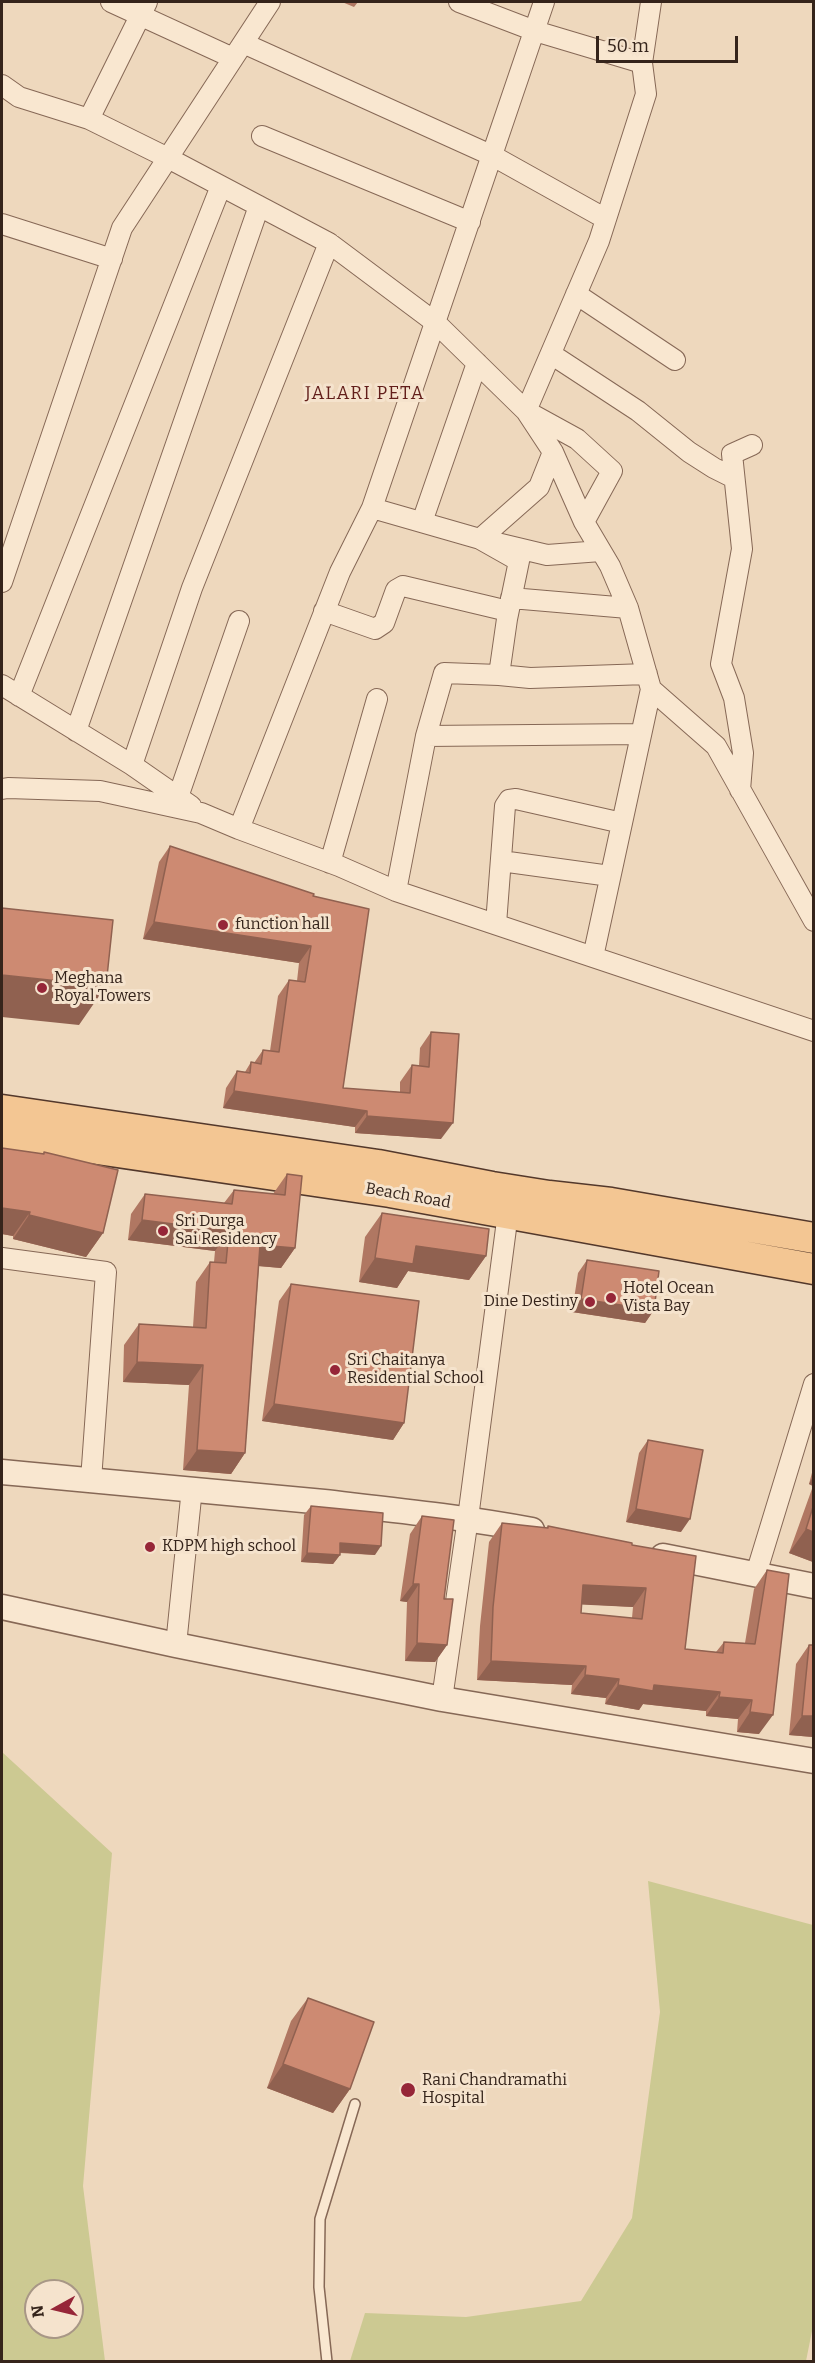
<!DOCTYPE html>
<html>
<head>
<meta charset="utf-8">
<style>
  body { margin:0 }
  #map { position:relative; width:815px; height:2363px; overflow:hidden; background:#eed8bd; font-family:Bitter,serif }
  canvas { display:block }
  .frame { position:absolute; inset:0; border:3px solid #35241b; pointer-events:none }
  .north { position:absolute; left:24px; top:2279px; width:60px; height:60px; box-sizing:border-box; background:#f5e3cd; border:2px solid #a89786; border-radius:50%; rotate:262deg; font-size:16px; font-weight:700; line-height:24px; text-align:center; color:#35241b }
  .north::after { content:''; display:block; margin:auto; width:21px; height:27px; background:#962638; clip-path:polygon(50% 0,100% 100%,50% 72%,0 100%) }
  .scale { position:absolute; left:596px; top:36px; width:142px; height:27px; box-sizing:border-box; border:3px solid #35241b; border-top:0; padding-left:8px; font-size:18px; line-height:21px; white-space:nowrap; color:#35241b; -webkit-text-stroke:4px #f5e3cd; paint-order:stroke }
</style>
</head>
<body>
<div id="map">
<canvas width="815" height="2363"></canvas>
<div class="frame"></div>
<div class="north">N</div>
<div class="scale">50 m</div>
</div>
<script>
const ctx = document.querySelector('canvas').getContext('2d');
ctx.lineJoin = 'round';
function fillPath(path, color) {
  ctx.fillStyle = color;
  ctx.fill(path, 'evenodd');
}
function strokePath(path, color, width, dash) {
  ctx.strokeStyle = color;
  ctx.lineWidth = width;
  ctx.lineCap = dash ? 'butt' : 'round';
  ctx.setLineDash(dash || []);
  ctx.stroke(path);
}
function drawText(font, color, halo, rows, align = 'center') {
  ctx.font = font + ' Bitter,serif';
  ctx.lineWidth = 6;
  ctx.setLineDash([]);
  ctx.textBaseline = 'middle';
  ctx.strokeStyle = halo;
  ctx.fillStyle = color;
  for (const [text, x, y, turn = 0] of rows) {
    ctx.save();
    ctx.translate(x, y);
    ctx.rotate((+turn || 0) * Math.PI / 180);
    ctx.textAlign = isNaN(turn) ? turn : align;
    if (halo) ctx.strokeText(text, 0, 0);
    ctx.fillText(text, 0, 0);
    ctx.restore();
  }
}
const green = new Path2D(`
  M2 1752 112 1853 83 2186 105 2361H2ZM36 2291H72V2327H36Z
  M648 1881 813 1925 814 2321 806 2361H350L365 2313 466 2317 581 2301 632 2218 660 2012Z`);
const service = new Path2D(`
  M327 2362 319 2287 320 2219 355 2104`);
const minor = new Path2D(`
  M111 2 233 58
  M459 2 535 31 642 63
  M243 43 493 156 606 219
  M2 85 19 97 89 119 168 158 329 243 436 323 526 411 577 439 612 471 584 522
  M89 119 147 2
  M262 136 470 222
  M2 224 112 259
  M576 294 675 360
  M551 354 638 411 689 452 714 468 734 478
  M372 508 480 539 547 555 601 551
  M422 522 477 363
  M2 582 122 228 270 2
  M511 598 628 608
  M324 611 375 629 384 623 396 590 403 586 508 611
  M499 675 530 678 647 674
  M2 685 132 765
  M651 689 628 608 610 566 584 522 553 452 526 411 599 241 646 94 642 63 651 2
  M19 696 221 186
  M76 731 259 206
  M426 736 641 734
  M2 789 8 788 100 791 201 813 239 829 339 866 396 891 814 1031
  M740 790 743 753 734 698 721 664 742 549 732 454 752 445
  M178 797 239 621
  M191 806 132 765 192 588 329 243
  M239 829 340 572 372 508 544 2
  M501 861 610 876
  M330 863 377 699
  M396 891 426 736 444 673 499 675 507 619 519 561 480 539 539 487 553 452
  M496 924 505 806 509 800 516 799 622 823
  M593 957 651 689 716 746 814 921
  M2 1258 106 1272 91 1480
  M756 1574 814 1384
  M176 1645 192 1488
  M442 1699 468 1518 508 1213`);
const tertiary = new Path2D(`
  M2 1472C109 1482 216 1491 324 1502 394 1510 463 1517 532 1530
  M663 1556 814 1586
  M2 1607 176 1645 442 1699 814 1761`);
const primary = new Path2D(`
  M2 1110 378 1165 492 1187 549 1196 611 1203 814 1238
  M2 1135 390 1192 814 1269`);
const wall = new Path2D(`
  M342 2H358L354 7Z
  M170 846 314 894 343 1088 400 1092V1082L412 1065 419 1066 420 1048 431 1032 441 1139 355 1133V1127L223 1108 226 1088 237 1071 245 1072 251 1062 254 1063 263 1050 270 1051 278 996 289 980 297 981 299 963 143 939 159 862Z
  M2 1148 43 1154 44 1152 103 1233 86 1257 13 1239V1236L2 1234Z
  M287 1174 295 1248 281 1268 259 1266 245 1453 231 1474 183 1470 189 1385 123 1382 124 1345 139 1324 193 1327 196 1282 210 1262H214L215 1251 128 1240 131 1214 145 1194 224 1203 234 1190 273 1194Z
  M382 1213 486 1256 469 1280 408 1271 397 1288 359 1282 365 1237Z
  M587 1260 654 1310 645 1323 572 1312 578 1273Z
  M291 1284 404 1423 393 1440 262 1421 279 1301Z
  M648 1440 681 1532 626 1522 639 1453Z
  M813 1469V1562L789 1553 813 1486 809 1484Z
  M311 1506 375 1555 340 1553V1555L333 1564 301 1562 304 1515Z
  M422 1516 444 1599 447 1645 435 1662 405 1661 407 1602 400 1601 410 1534Z
  M502 1523 547 1528 548 1526 632 1545 685 1649 716 1652 724 1642 745 1643 754 1589 767 1570 759 1734 737 1732 738 1719 706 1716V1711L643 1704 639 1710 605 1704 606 1698 571 1694 572 1685 477 1680 480 1626 489 1542ZM582 1604 633 1607 632 1618 581 1613Z
  M809 1645H813V1737L789 1735 796 1664Z
  M308 1998 350 2089 333 2113 267 2088 291 2021Z`);
const shadedWall = new Path2D(`
  M154 922 311 946 299 963 143 939Z
  M2 975 106 986 79 1025 2 1017Z
  M234 1091 367 1111 355 1127 223 1108Z
  M367 1116 453 1123 441 1139 355 1133Z
  M2 1208 30 1212 13 1236 2 1234Z
  M29 1215 103 1233 86 1257 13 1239Z
  M142 1220 229 1231 215 1251 128 1240Z
  M260 1245 295 1248 281 1268 246 1265Z
  M416 1246 486 1256 469 1280 408 1271 397 1288 359 1282 375 1258Z
  M581 1299 654 1310 645 1323 572 1312Z
  M137 1362 203 1365 189 1385 123 1382Z
  M274 1404 404 1423 393 1440 262 1421Z
  M197 1450 245 1453 231 1474 183 1470Z
  M813 1477V1486L809 1484Z
  M636 1509 690 1519 681 1532 626 1522Z
  M806 1529 813 1532V1562L789 1553Z
  M340 1543 381 1546 375 1555 334 1552Z
  M307 1553 340 1555 333 1564 301 1562Z
  M413 1584H419L407 1602 400 1601Z
  M583 1585 646 1588 633 1607 570 1604Z
  M417 1643 447 1645 435 1662 405 1661Z
  M491 1661 586 1666 572 1685 477 1680Z
  M585 1675 619 1679 606 1698 571 1694Z
  M618 1685H654L720 1692 706 1711 643 1704 639 1710 605 1704Z
  M719 1697 752 1700 738 1719 706 1716Z
  M750 1712 773 1715 759 1734 737 1732Z
  M802 1716H813V1737L789 1735Z
  M283 2064 350 2089 333 2113 267 2088Z`);
const building = new Path2D(`
  M170 846 314 894 313 896 369 909 343 1088 410 1093 412 1065 429 1067 431 1032 459 1034 453 1123 367 1116V1111L234 1091 237 1071 250 1073 251 1062 261 1064 263 1050 279 1052 289 980 305 982 311 946 154 922Z
  M2 908 113 920 106 986 2 975Z
  M2 1148 44 1154V1152L118 1170 103 1233 29 1215 30 1212 2 1208Z
  M287 1174 302 1176 295 1248 260 1245 245 1453 197 1450 203 1365 137 1362 139 1324 206 1328 210 1262 226 1263 229 1231 142 1220 145 1194 232 1204 234 1190 285 1195Z
  M382 1213 489 1229 486 1256 416 1246 413 1264 375 1258Z
  M587 1260 659 1271 654 1310 581 1299Z
  M291 1284 419 1301 404 1423 274 1404Z
  M648 1440 703 1450 690 1519 636 1509Z
  M311 1506 383 1513 381 1546 340 1543V1555L307 1553Z
  M813 1507V1532L806 1529Z
  M422 1516 454 1520 444 1599H453L447 1645 417 1643 419 1584H413Z
  M502 1523 548 1528V1526L632 1543V1545L696 1556 685 1649 723 1653 724 1642 755 1644 767 1570 789 1574 773 1715 750 1712 752 1700 719 1697 720 1692 654 1685 653 1691 618 1685 619 1679 585 1675 586 1666 491 1661 493 1607ZM583 1585 646 1588 642 1619 581 1613Z
  M809 1645H813V1716H802Z
  M308 1998 374 2022 350 2089 283 2064Z`);
const markers = [
  [223,925,6,"#962638"],
  [42,988,6,"#962638"],
  [163,1231,6,"#962638"],
  [611,1298,6,"#962638"],
  [590,1302,6,"#962638"],
  [335,1370,6,"#962638"],
  [150,1547,6,"#962638"],
  [408,2090,8,"#962638"]
];
const poiNames = [
  ["function hall",235,925],
  ["Meghana",54,979],
  ["Royal Towers",54,997],
  ["Sri Durga",175,1222],
  ["Sai Residency",175,1240],
  ["Hotel Ocean",623,1289],
  ["Vista Bay",623,1307],
  ["Dine Destiny",578,1302,"right"],
  ["Sri Chaitanya",347,1361],
  ["Residential School",347,1379],
  ["KDPM high school",162,1547],
  ["Rani Chandramathi",422,2081],
  ["Hospital",422,2099]
];
const streetNames = [
  ["Beach Road",408,1196,10]
];
const neighbourhoodNames = [
  ["JALARI PETA",365,394]
];
fillPath(green, '#ccc992');
strokePath(service, '#866856', 12);
strokePath(minor, '#866856', 22);
strokePath(tertiary, '#866856', 27);
strokePath(primary, '#53382b', 33);
strokePath(service, '#f9e7d0', 9);
strokePath(minor, '#f9e7d0', 20);
strokePath(tertiary, '#f9e7d0', 24);
strokePath(primary, '#f3c693', 30);
fillPath(wall, '#b07762');
fillPath(shadedWall, '#906150');
fillPath(building, '#cd8a72');
strokePath(building, '#906150', 1.5);
for (const [x, y, r, color] of markers) {
  const dot = new Path2D();
  dot.arc(x, y, r, 0, 2 * Math.PI);
  ctx.fillStyle = color;
  ctx.fill(dot);
  strokePath(dot, '#f5e3cd', 2);
}
drawText('16px', '#35241b', '#f5e3cd', poiNames, 'left');
drawText('16px', '#35241b', '#f5e3cd', streetNames);
ctx.letterSpacing = '1.5px';
drawText('18px', '#621e1a', '#f5e3cd', neighbourhoodNames);
ctx.letterSpacing = '0px';
</script>
</body>
</html>
